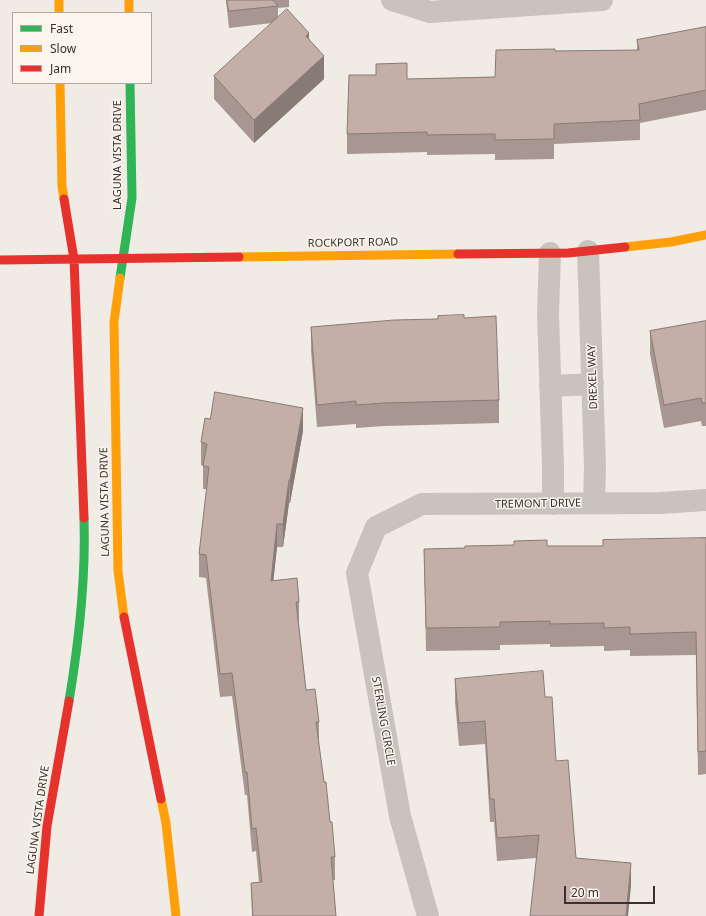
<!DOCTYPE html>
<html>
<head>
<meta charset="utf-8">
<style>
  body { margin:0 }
  #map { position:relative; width:706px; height:916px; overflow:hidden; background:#f0ebe5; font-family:"Noto Sans",sans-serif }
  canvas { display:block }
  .legend { position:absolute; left:12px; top:12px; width:140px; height:72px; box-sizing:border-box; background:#fbf5ee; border:1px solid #aea6a0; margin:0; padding:5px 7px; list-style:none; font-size:12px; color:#3b302b }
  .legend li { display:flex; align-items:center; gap:8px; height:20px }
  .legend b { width:20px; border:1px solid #aea6a0 }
  .scale { position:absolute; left:564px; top:886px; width:91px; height:18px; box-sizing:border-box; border:2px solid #3b302b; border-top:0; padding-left:5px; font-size:12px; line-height:14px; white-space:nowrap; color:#3b302b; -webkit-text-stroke:3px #fbf5ee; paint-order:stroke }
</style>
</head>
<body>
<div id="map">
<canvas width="706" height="916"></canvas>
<ul class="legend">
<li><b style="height:5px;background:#30b455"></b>Fast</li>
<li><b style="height:5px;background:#ff9f0a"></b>Slow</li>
<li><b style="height:5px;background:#e5322d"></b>Jam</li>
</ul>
<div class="scale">20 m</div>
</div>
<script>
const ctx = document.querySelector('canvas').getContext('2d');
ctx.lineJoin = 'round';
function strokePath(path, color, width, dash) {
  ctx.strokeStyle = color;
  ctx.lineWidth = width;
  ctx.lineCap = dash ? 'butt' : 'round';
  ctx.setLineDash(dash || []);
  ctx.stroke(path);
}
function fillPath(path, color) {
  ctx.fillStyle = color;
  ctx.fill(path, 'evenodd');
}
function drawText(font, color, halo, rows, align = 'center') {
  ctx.font = font + ' "Noto Sans",sans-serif';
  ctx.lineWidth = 3;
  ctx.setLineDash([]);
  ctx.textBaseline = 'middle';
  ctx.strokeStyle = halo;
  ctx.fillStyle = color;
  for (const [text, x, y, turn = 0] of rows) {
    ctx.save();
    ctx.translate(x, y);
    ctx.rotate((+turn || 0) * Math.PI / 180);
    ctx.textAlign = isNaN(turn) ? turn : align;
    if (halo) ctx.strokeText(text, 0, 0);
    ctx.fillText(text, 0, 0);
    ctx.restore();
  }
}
const street = new Path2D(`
  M392 0 430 12 602 0
  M588 251 595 467 594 503
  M550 253 548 314 553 466V504
  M550 386 593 384
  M428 916 400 816 357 573 376 527 422 504 661 503 706 500`);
const fast = new Path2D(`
  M120 278 132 198 130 83
  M69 701C79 641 86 580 84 518`);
const slow = new Path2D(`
  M59 0V13
  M129 0V13
  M60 83 62 186 64 199
  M625 247 671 242 706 235
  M239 257 458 254
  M120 278 114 322 118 571 124 617
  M161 799 166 823 176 916`);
const jam = new Path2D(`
  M64 199 74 259 84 518
  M458 254 568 253 625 247
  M0 260 239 257
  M124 617 161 799
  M39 916 47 826 69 701`);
const wall = new Path2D(`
  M226 0H289V7L278 8V18L309 39 324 79 254 143 214 99V76L272 23 229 28Z
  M706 27V110L640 123V140L554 144V159L495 160V154L427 155V152L347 154V134L407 79 495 77 555 51 637 50V40Z
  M464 318 499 400V423L384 426 356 428V424L317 427 311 350V327Z
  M706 321V426H702L701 421 664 428 650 354V331Z
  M303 431 290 503H289L283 547H277L273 580 299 602V625L306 690 319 722V745L335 857V880H333L336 916H252L251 883H259L256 851 252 852 247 795H245L232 696 220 697 206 578 199 577V554L207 489H203V466L201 465V442Z
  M706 538V774L698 775 696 655 630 656V650L604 651V646L550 647V644L500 645V650L426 651 424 549 547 546H603Z
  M455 679 545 697 556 761 576 858 631 886 536 858 497 861 494 822H490L485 744 459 746 455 702Z`);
const shadedWall = new Path2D(`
  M309 33V56L306 36Z
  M324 56V79L254 143V120Z
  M303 408V431L290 503V480Z
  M289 480V503L283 547V524Z
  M277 524V547L271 604V581Z
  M631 863V886L628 916H626Z`);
const building = new Path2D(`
  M227 0H273L278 6 229 11Z
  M287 9 309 33 306 36 324 56 254 120 214 76Z
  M706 27V90L639 104 640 120 554 124V139L495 140V134L427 135V132L347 134 349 75H376V64L407 63V79L495 77 496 50 555 49V51L639 50 637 40Z
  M464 315V318L496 316 499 400 384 403 356 405V401L317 405 311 327 394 320 438 319V316Z
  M706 321V403H702L701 398 664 405 650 331Z
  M215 392 303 408 290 480H289L283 524H277L271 581 297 578 299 602H296L306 690 315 689 319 722H316L324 782H326L330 822H332L335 857H331L336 916H253L251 883 262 882 256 828 252 829 247 772H245L232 673 220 674 206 555 199 554 209 467 203 466 207 444 201 442 205 418 210 419Z
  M706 538V751L698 752 696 632 630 634V627L604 628V623L550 624V621L500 622V627L426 628 424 549 465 548V546L514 545V541L547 540V546H603V540Z
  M543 671 545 697H552L556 761 568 760 576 858 631 863 626 916H530L539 835 497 838 494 799H490L485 721 459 723 455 679Z`);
const streetNames = [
  ["LAGUNA VISTA DRIVE",118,155,-90],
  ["ROCKPORT ROAD",353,243,-1],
  ["DREXEL WAY",593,377,-92],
  ["LAGUNA VISTA DRIVE",105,502,-91],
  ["TREMONT DRIVE",538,504,-1],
  ["STERLING CIRCLE",383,721,80],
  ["LAGUNA VISTA DRIVE",38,820,-82]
];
strokePath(street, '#c9c3be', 22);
strokePath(fast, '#30b455', 9);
strokePath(slow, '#ff9f0a', 9);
strokePath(jam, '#e5322d', 9);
fillPath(wall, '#a89690');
fillPath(shadedWall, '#887a75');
fillPath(building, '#c3afa7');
strokePath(building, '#887a75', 1);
drawText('11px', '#3b302b', '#fbf5ee', streetNames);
</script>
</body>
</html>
